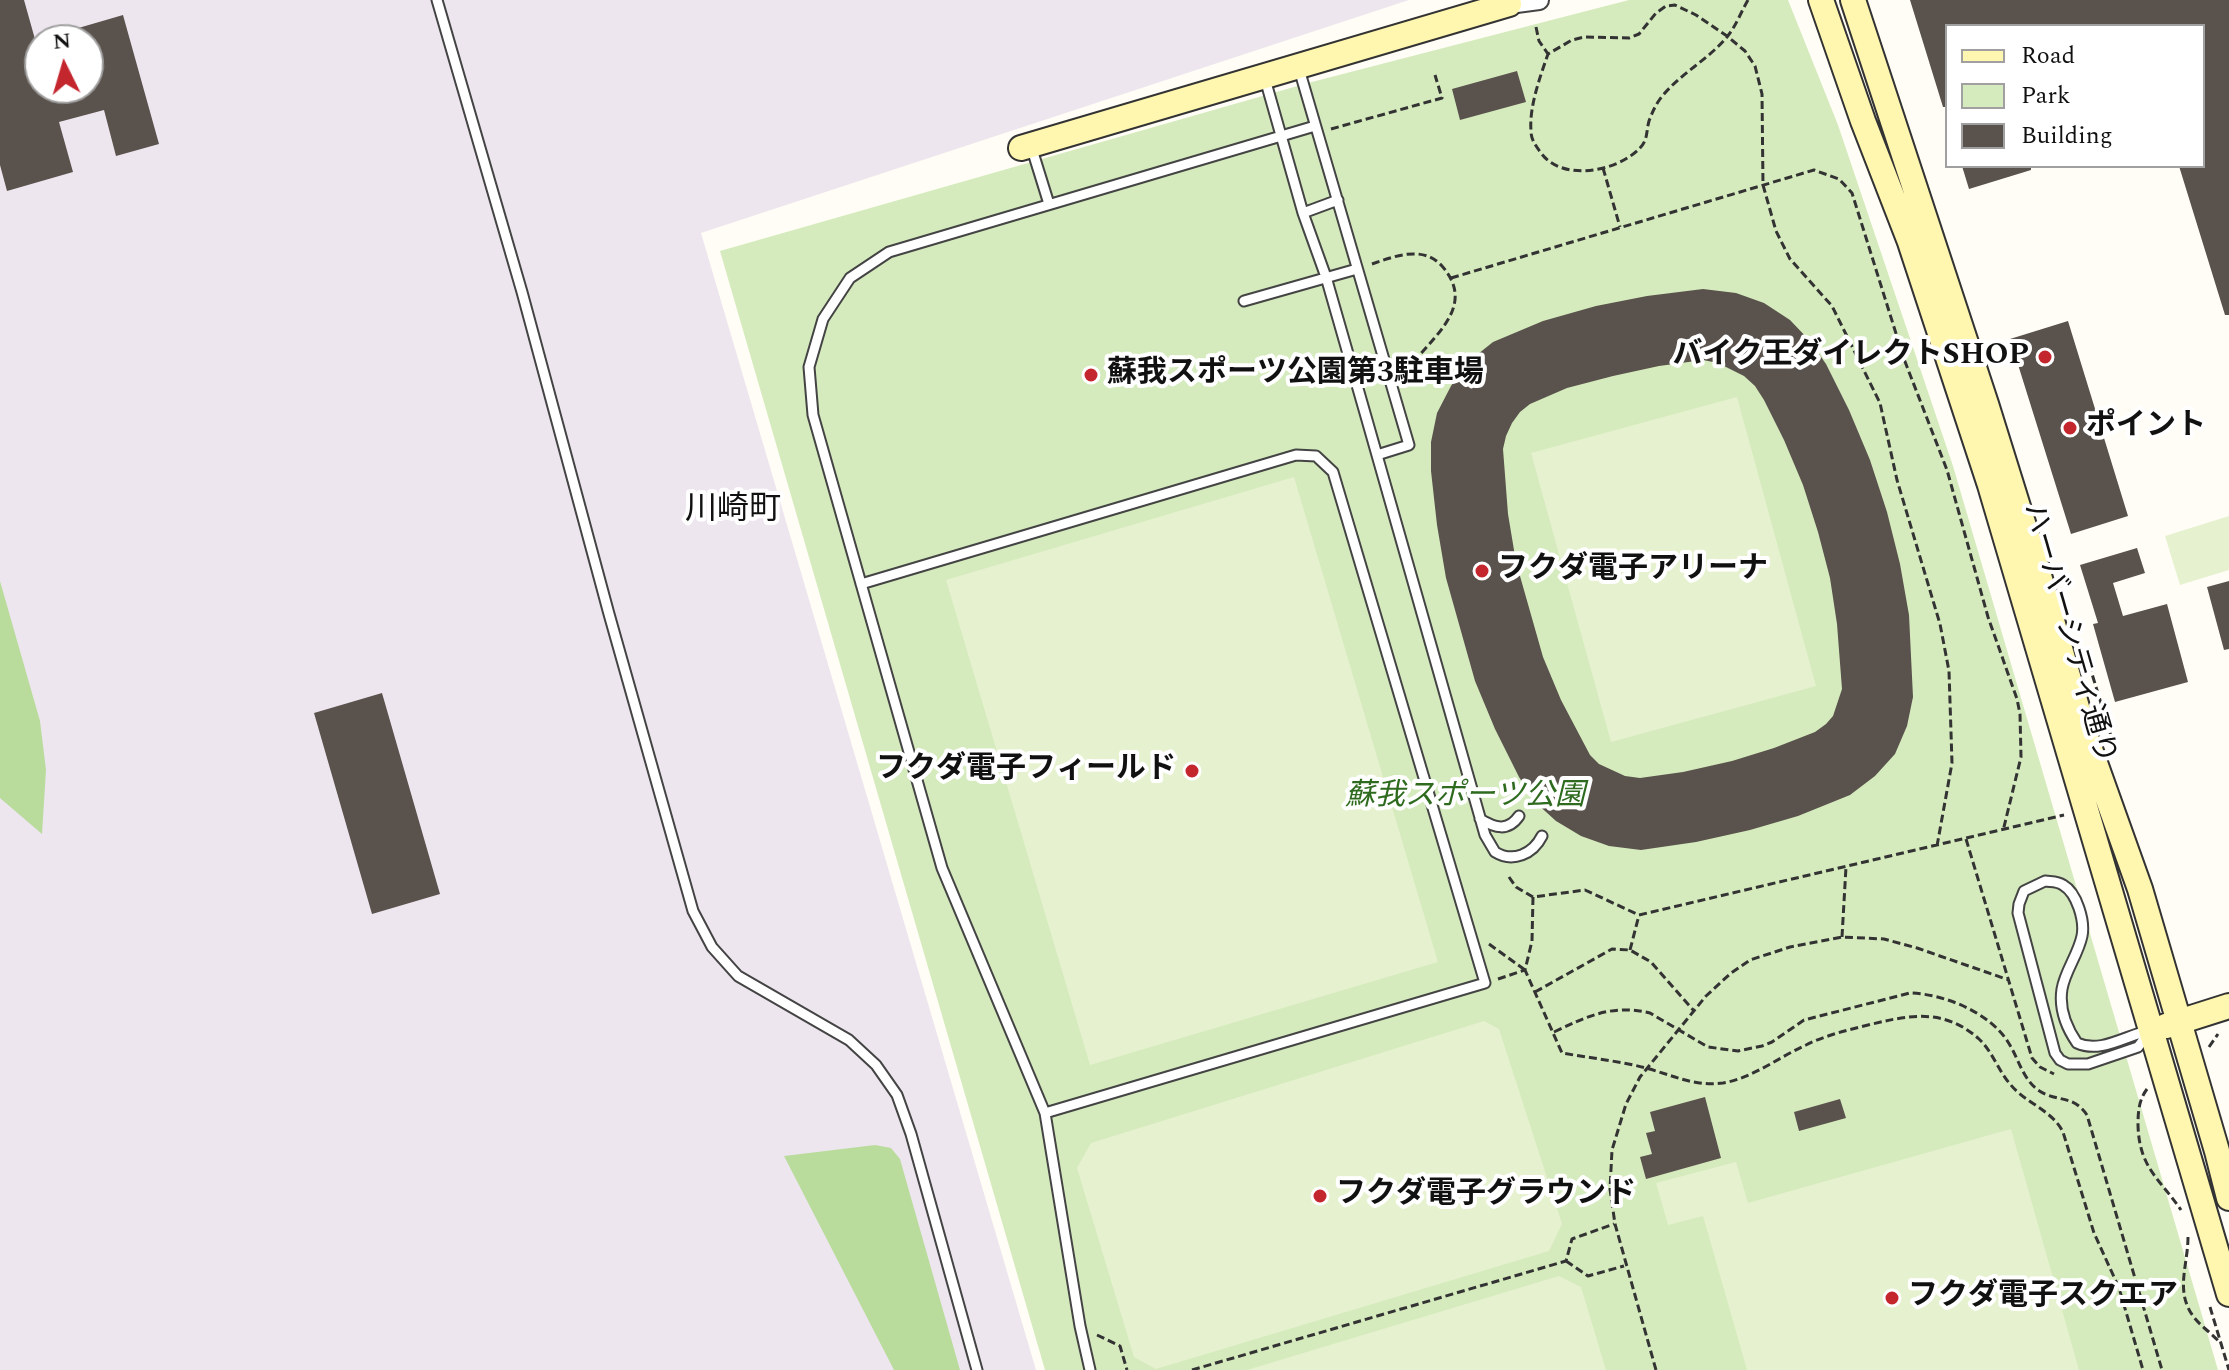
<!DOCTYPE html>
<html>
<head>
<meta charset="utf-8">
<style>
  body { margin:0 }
  #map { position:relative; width:2229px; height:1370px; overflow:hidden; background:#fffdf5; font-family:Spectral,serif }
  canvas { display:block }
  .legend { position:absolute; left:1945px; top:24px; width:260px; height:144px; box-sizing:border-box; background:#fff; border:2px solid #a0a0a0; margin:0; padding:10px 14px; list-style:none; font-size:24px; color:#111 }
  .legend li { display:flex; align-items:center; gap:16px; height:40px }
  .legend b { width:40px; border:2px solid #a0a0a0 }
  .north { position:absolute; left:24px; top:24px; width:80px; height:80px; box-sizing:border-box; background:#fff; border:2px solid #a0a0a0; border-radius:50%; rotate:355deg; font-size:22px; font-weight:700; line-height:32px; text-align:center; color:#111 }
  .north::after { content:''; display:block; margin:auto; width:28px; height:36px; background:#c4262e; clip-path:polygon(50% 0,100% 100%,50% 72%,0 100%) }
</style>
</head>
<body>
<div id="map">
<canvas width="2229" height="1370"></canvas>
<ul class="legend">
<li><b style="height:10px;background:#fff6b0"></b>Road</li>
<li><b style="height:22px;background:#d5ebbd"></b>Park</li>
<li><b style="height:22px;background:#5a524d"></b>Building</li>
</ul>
<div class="north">N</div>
</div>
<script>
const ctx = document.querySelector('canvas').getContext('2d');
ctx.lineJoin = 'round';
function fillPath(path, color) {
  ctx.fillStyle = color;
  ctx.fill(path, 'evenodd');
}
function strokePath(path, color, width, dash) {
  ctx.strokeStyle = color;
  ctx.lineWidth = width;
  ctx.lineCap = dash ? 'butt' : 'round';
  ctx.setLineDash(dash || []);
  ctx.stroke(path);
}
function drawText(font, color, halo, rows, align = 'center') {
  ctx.font = font + ' Spectral,"Noto Sans JP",serif';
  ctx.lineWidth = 8;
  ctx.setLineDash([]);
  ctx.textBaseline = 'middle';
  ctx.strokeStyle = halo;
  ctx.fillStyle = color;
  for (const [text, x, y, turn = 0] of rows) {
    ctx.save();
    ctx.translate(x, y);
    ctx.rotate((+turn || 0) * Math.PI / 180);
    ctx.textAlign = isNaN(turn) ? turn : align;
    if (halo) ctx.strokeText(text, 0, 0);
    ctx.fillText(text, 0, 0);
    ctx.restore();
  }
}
const industrial = new Path2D(`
  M0 0H1409L701 233 1036 1370H0ZM40 40H88V88H40Z`);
const green = new Path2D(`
  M1629 0H1788L1838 125 1953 466 2218 1370H1045L720 251 1308 83Z`);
const forest = new Path2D(`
  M0 581 40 721 46 770 42 834 0 798Z
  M875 1145 891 1148 900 1159 960 1370H894L784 1156Z`);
const pitch = new Path2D(`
  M1737 397 1816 686 1611 742 1531 453Z
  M1294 477 1438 962 1090 1065 946 580Z
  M2229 516V570L2180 585 2165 536Z
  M1484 1021 1499 1029 1562 1224 1549 1251 1156 1369 1134 1357 1077 1168 1091 1143Z
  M2011 1129 2079 1370H1747L1703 1216 1668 1225 1656 1183 1736 1162 1748 1203Z
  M1559 1276 1581 1287 1606 1370H1247Z`);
const building = new Path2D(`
  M0 0H24L40 57V88H88V40H51V36L123 15 159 144 116 156 104 110 59 122 73 172 7 191 0 165Z
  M1910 0H2229V315H2225L2179 166H2203V26H1947V107H1943Z
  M1517 71 1526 102 1460 120 1452 89Z
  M1962 166H2031V170L1969 189Z
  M1703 289 1736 293 1764 303 1790 320 1810 341 1826 364 1849 410 1870 460 1887 512 1900 564 1909 615 1913 697 1907 726 1895 754 1875 776 1850 795 1798 816 1750 830 1696 842 1641 850 1609 846 1581 836 1556 821 1534 801 1519 777 1495 729 1475 681 1446 578 1437 525 1431 471V442L1437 413 1451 386 1468 362 1493 342 1543 321 1596 306 1647 296ZM1703 360 1718 363 1744 376 1755 386 1764 400 1784 440 1803 485 1818 532 1830 578 1837 624 1842 689 1833 716 1826 724 1815 732 1774 748 1732 761 1683 772 1640 778 1625 776 1599 764 1590 755 1561 700 1543 657 1516 562 1508 514 1503 449 1506 436 1512 423 1520 412 1530 404 1567 388 1613 376 1659 366Z
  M2068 321 2128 516 2071 534 2010 339Z
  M2137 548 2145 573 2113 583 2123 616 2167 604 2188 682 2115 702 2093 624 2098 623 2080 565Z
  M2229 581V649L2224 650 2207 587Z
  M382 693 440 894 372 914 314 713Z
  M1705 1097 1721 1158 1646 1179 1640 1157 1652 1154 1646 1133 1655 1131 1650 1112Z
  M1840 1099 1846 1118 1799 1131 1794 1112Z`);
const path = new Path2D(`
  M1748 0C1741 12 1736 26 1727 37 1708 60 1678 75 1660 99 1655 106 1652 113 1649 121 1646 132 1648 140 1640 148 1617 172 1562 182 1541 153 1536 146 1531 140 1531 131 1529 107 1540 77 1548 54L1572 40 1584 37 1629 38 1639 34 1656 13 1666 6 1675 5 1696 15 1727 36 1745 51 1755 66 1762 94 1763 185 1776 231 1790 259 1832 306 1880 403 1897 480 1940 624 1949 671 1952 763 1937 846
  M1536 27 1539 41 1548 54
  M1331 129 1442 98 1435 75
  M1603 168 1620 227
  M1372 264C1395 256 1423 245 1442 266 1481 311 1423 341 1403 378
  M1451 278 1814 170 1839 179 1852 193 1904 359 1947 470 1988 617 2017 699 2020 714 2021 757 2003 831
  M2089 664 2115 749
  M1966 839 2032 1058 2040 1067 2054 1074
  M1509 877 1516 887 1533 897 1585 890 1639 915 2064 815
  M1533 897 1532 941 1525 970 1562 1053C1590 1058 1619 1061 1646 1068 1672 1075 1695 1087 1723 1083 1753 1078 1779 1057 1806 1045 1824 1036 1844 1031 1864 1026 1906 1016 1942 1006 1979 1039 1992 1051 1998 1070 2010 1084 2025 1103 2052 1110 2063 1132L2094 1233 2119 1288 2143 1370
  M1842 937 1846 867
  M1489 944 1525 970
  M1630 950 1639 915
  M1498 979 1525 970
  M1535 992 1612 949 1630 950 1651 962 1694 1011
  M1554 1032C1588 1016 1612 1004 1650 1013L1708 1047 1738 1051 1762 1046 1772 1042 1804 1020 1910 993C1944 994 1989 1012 2008 1042 2019 1059 2022 1078 2038 1090 2057 1103 2073 1094 2087 1115L2162 1370
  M2209 1047 2218 1034
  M2147 1089C2139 1100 2138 1111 2138 1125 2139 1168 2160 1179 2181 1210
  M2188 1237C2188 1265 2175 1291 2193 1316 2201 1327 2212 1333 2220 1343
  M1566 1261 1588 1276 1624 1266
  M2210 1307 2229 1370
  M1097 1335 1120 1346 1127 1370
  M1192 1370 1566 1261 1572 1239 1614 1224
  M1656 1370 1615 1224 1610 1189 1612 1150 1626 1104 1640 1077 1706 996 1731 973 1750 960 1790 947 1842 937 1884 939 1917 948 2009 980`);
const lane = new Path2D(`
  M437 0 522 292 609 614 693 911 712 947 738 976 849 1040 876 1065 897 1095 911 1134 977 1370
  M1299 69 1409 445 1377 455
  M1265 79 1303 213 1326 277 1367 420 1485 835 1495 852C1513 863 1533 854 1542 836
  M1031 146 1049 204
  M1303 213 1338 200
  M1244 301 1357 269
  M861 584 1296 455 1316 456 1333 472 1485 983 1045 1113
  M1480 819C1495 828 1508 832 1519 816
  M2045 881C2051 882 2057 881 2063 885 2077 893 2085 921 2082 936 2078 955 2065 971 2062 989 2059 1008 2066 1027 2077 1043 2101 1054 2126 1035 2151 1030L2138 1047 2088 1064H2068L2060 1060 2055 1053 2018 913 2019 904 2024 891Z
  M1090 1370 1080 1326 1045 1113 942 868 813 415 809 367 823 319 850 278 889 252 1315 126`);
const street = new Path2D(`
  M1509 4 1539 0`);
const secondary = new Path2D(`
  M1821 0 1863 121 1910 242 1990 485 2229 1294
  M1853 0 1986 404 2034 558 2085 735 2140 889 2217 1151 2229 1198
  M1021 148 1509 4
  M2166 1026 2229 1006`);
const markers = [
  [2045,357,8,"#c4262e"],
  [1091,375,8,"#c4262e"],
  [2070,428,8,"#c4262e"],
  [1482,571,8,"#c4262e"],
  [1192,771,8,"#c4262e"],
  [1320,1196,8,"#c4262e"],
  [1892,1298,8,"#c4262e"]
];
const poiNames = [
  ["バイク王ダイレクトSHOP",2029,357,"right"],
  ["蘇我スポーツ公園第3駐車場",1107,375],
  ["ポイント",2086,428],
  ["フクダ電子アリーナ",1498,571],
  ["フクダ電子フィールド",1176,771,"right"],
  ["フクダ電子グラウンド",1336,1196],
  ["フクダ電子スクエア",1908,1298]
];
const streetNames = [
  ["ハーバーシティ通り",2067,634,74]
];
const parkNames = [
  ["蘇我スポーツ公園",1465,798]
];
const neighbourhoodNames = [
  ["川崎町",733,512]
];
fillPath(industrial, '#eee6ef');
fillPath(green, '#d5ebbd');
fillPath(forest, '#b9dc9c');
fillPath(pitch, '#e6f2cf');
fillPath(building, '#5a524d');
strokePath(lane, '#444', 13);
strokePath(street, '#444', 22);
strokePath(secondary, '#333', 28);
strokePath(path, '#333', 3, [8, 4]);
strokePath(lane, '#fff', 9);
strokePath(street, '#fff', 18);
strokePath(secondary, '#fff6b0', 24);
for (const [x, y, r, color] of markers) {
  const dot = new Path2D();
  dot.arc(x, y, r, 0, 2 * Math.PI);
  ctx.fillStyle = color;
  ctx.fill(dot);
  strokePath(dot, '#fff', 3);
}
drawText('bold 30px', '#111', '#fff', poiNames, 'left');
drawText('30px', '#111', '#fff', streetNames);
drawText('italic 30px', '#2f6b1f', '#fff', parkNames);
drawText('32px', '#111', '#fff', neighbourhoodNames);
</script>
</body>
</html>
